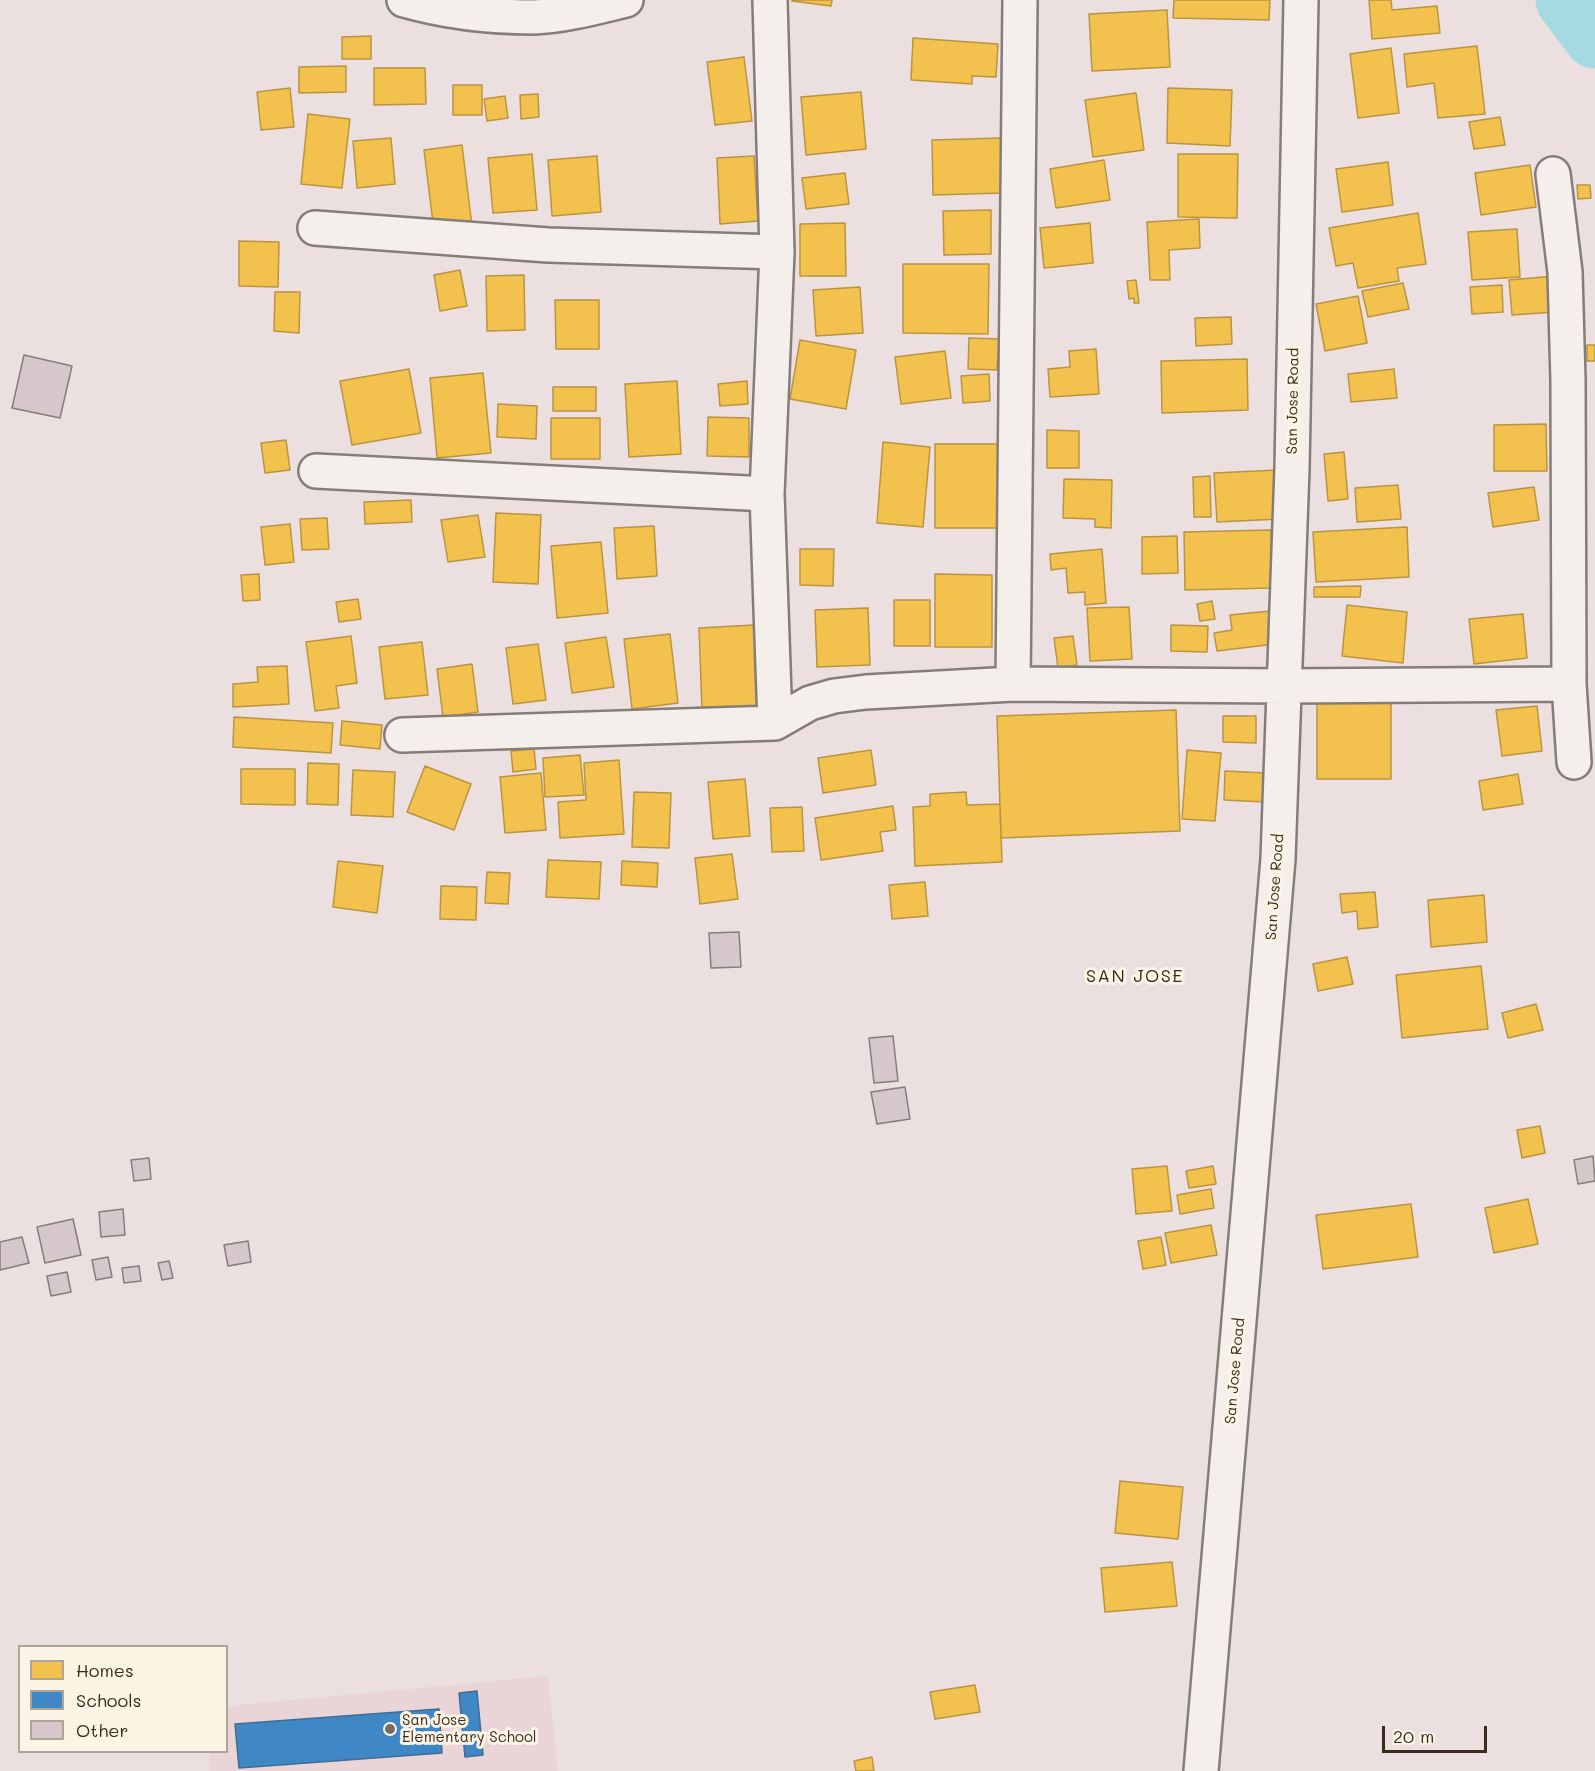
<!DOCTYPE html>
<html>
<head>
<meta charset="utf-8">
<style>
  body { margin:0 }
  #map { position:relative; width:1595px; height:1771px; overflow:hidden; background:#ebe0df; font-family:Mali,sans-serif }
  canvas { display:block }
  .legend { position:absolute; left:18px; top:1645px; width:210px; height:108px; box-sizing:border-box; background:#fcf5e5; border:2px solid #afa495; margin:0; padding:8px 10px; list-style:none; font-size:18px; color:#3b2a1e }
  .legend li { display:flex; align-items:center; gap:12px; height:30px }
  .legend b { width:30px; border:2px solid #afa495 }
  .scale { position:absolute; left:1382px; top:1726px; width:105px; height:27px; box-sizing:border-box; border:3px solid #3b2a1e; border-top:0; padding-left:8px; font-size:18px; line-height:21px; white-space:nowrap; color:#3b2a1e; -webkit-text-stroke:4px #fcf5e5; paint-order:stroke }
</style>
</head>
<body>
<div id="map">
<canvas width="1595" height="1771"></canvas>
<ul class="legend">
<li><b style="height:16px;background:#f2c14e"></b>Homes</li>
<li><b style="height:16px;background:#3f88c5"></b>Schools</li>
<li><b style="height:16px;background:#d6c7cc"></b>Other</li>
</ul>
<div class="scale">20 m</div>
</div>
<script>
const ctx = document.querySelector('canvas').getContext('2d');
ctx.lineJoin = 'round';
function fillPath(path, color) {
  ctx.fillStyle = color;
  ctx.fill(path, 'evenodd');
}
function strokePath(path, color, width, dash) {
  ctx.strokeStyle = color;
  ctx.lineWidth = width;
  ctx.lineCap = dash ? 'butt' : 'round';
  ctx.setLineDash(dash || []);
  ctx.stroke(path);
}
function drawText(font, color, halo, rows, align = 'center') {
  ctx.font = font + ' Mali,sans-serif';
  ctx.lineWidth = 6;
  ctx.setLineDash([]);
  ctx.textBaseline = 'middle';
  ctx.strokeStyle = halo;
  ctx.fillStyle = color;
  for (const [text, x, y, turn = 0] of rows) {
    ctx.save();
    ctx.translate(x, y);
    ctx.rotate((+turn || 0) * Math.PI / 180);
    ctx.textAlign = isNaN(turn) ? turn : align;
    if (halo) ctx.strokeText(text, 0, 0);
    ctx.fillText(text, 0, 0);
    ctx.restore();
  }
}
const built = new Path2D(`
  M548 1676 558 1771H209L210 1752H226L227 1706Z`);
const homes = new Path2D(`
  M792 0H832L831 6 792 1Z
  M1174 0H1270L1269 20 1173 18Z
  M1369 0H1391L1392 10 1437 6 1440 33 1372 39Z
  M1167 10 1170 67 1092 71 1089 14Z
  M371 36V59H342V37Z
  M913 38 998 44 996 77 972 76V84L911 80Z
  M1477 46 1485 114 1438 118 1434 83 1407 87 1404 54Z
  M1391 48 1399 113 1358 118 1350 54Z
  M744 57 752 121 715 125 707 62Z
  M346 66V92L299 93V67Z
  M374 68H425L426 104 374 105Z
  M453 85H482V115H453Z
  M290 88 294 127 261 130 257 92Z
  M1168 88 1232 90 1230 146 1167 143Z
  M861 92 866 149 806 155 801 97Z
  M1136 93 1144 150 1093 157 1085 100Z
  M538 94 539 117 521 119 520 95Z
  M505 96 508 118 487 121 484 99Z
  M308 114 350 119 342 188 301 184Z
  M1500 117 1505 145 1474 149 1469 122Z
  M391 138 395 184 357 188 353 141Z
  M1002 138 1003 193 933 195 932 140Z
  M462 145 472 226 434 231 424 150Z
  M532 154 537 210 493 213 488 158Z
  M1178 154H1238L1237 218 1178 217Z
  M597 156 601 212 552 216 548 160Z
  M754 156 758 221 720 224 717 158Z
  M1104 160 1110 200 1056 208 1050 169Z
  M1388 162 1393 205 1342 212 1336 169Z
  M1530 165 1536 207 1481 215 1475 173Z
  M845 173 849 204 806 209 802 178Z
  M1577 185H1590L1591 198 1578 199Z
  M991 210V254L944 255 943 211Z
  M1418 213 1426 264 1397 268 1399 281 1358 288 1353 263 1336 266 1329 228Z
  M1199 219 1200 248 1169 250 1170 280H1150L1147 222Z
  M845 223 846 276H800V224Z
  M1090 223 1093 263 1044 268 1040 228Z
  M1517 229 1520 277 1472 280 1468 232Z
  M239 241 279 242 278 287 239 286Z
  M903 264H989L988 334 903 333Z
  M460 270 467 306 440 311 434 275Z
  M524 275 525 330 487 331 486 276Z
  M1554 276 1556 312 1512 315 1509 280Z
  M1136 280 1139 303H1134V298L1129 299 1127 281Z
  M1403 283 1409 309 1368 317 1362 291Z
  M1502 285 1503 312 1472 314 1470 287Z
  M860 287 863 333 816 336 813 290Z
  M275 292H300L299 333 274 331Z
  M1358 296 1367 343 1325 351 1316 304Z
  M555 300H599V349H556Z
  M1231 317 1232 344 1196 346 1195 318Z
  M969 338 999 339 997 370 968 369Z
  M800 340 856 350 846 409 790 399Z
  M1587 345H1595V361H1587Z
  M1096 349 1099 394 1050 397 1048 369 1070 367 1069 351Z
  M945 351 951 398 901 404 895 357Z
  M1247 359 1248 410 1162 413 1161 361Z
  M409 369 421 433 352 445 340 381Z
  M1394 369 1397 398 1351 402 1348 374Z
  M483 373 491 453 437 458 430 378Z
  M989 374 990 401 963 403 961 376Z
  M677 381 681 454 629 457 625 384Z
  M747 381 748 404 720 406 718 384Z
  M553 387H596V411H553Z
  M498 404 537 406 536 439 497 437Z
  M708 417 749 418V457L707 456Z
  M551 418H600V459H551Z
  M1546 424 1547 471H1494V425Z
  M1047 430 1079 431V468H1047Z
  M286 440 290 470 265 473 261 443Z
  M883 442 930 447 923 527 877 523Z
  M935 444H998V528H935Z
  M1344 452 1348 499 1328 501 1324 454Z
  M1278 470 1280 519 1217 522 1214 473Z
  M1210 476 1211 517H1194L1193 477Z
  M1064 479 1112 480 1111 528 1095 527V519L1063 518Z
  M1398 485 1401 519 1357 522 1355 488Z
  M1534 487 1539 520 1493 527 1488 493Z
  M411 500 412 522 365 524 364 502Z
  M496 513 541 515 538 584 493 582Z
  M478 515 485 557 448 562 441 520Z
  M327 518 329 549 302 550 300 519Z
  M290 524 294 562 265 565 261 527Z
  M654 526 657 576 617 579 614 528Z
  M1407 527 1409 577 1316 582 1313 532Z
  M1271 530 1272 588 1185 590 1184 532Z
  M1177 536 1178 573 1142 574V537Z
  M601 542 608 613 557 618 551 546Z
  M800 549H834L833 586 800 585Z
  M1102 549 1106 603 1085 605V592L1068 593 1066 568 1051 570 1050 554Z
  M259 574 260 600 243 601 241 575Z
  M935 574 992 575V647H935Z
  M1361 586 1360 597H1314V587Z
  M358 599 361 619 339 622 336 602Z
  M894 600H930V646H894Z
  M1212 601 1215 619 1200 621 1197 604Z
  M1347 605 1407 612 1403 663 1342 656Z
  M1129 607 1132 659 1090 661 1087 608Z
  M868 608 870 665 817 667 815 610Z
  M1270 611 1275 644 1217 651 1214 633 1232 630 1230 615Z
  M1523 614 1527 658 1474 664 1469 619Z
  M754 625 758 709 702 711 699 628Z
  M1171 625 1208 626 1207 652 1171 651Z
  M670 634 678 703 632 709 624 639Z
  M351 636 357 683 336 686 339 708 315 711 306 642Z
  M1073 636 1077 665 1058 668 1054 638Z
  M606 637 614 687 572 693 565 643Z
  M422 642 428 695 385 699 379 647Z
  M538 644 546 700 513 704 506 648Z
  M472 664 478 712 443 717 437 669Z
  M287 666 289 704 233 707V684L258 682 257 667Z
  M1317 703H1391V779H1317Z
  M1537 706 1542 751 1502 756 1496 710Z
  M1176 710 1180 831 1001 838 997 716Z
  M1223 716H1256V743L1223 742Z
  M234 717 333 723 331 753 233 747Z
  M342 721 382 725 380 749 340 745Z
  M534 749 536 769 513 772 511 751Z
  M871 750 876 785 823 793 818 758Z
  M1187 750 1221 753 1215 821 1182 819Z
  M580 755 584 795 545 797 543 758Z
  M619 760 624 834 560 838 558 802 586 800 584 763Z
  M308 763 339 764 338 805 307 804Z
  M425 766 471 784 454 830 407 812Z
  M241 769H295V805L241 804Z
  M353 770 395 772 393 817 351 815Z
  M1225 771 1266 773 1265 802 1224 800Z
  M541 773 546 830 505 833 500 777Z
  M1518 774 1523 804 1483 810 1479 781Z
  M745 779 750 836 713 839 708 782Z
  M634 792 671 793 669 848 632 847Z
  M966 792 967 805 1000 804 1002 862 915 866 913 807 930 806V794Z
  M893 806 896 830 880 832 883 851 821 860 815 818Z
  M802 807 804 851 772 852 770 808Z
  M732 854 738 899 700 904 695 858Z
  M548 860 601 862 599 899 546 897Z
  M338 861 383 866 377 913 333 907Z
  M622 861 658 863 657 887 621 885Z
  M487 872 510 873 508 904 485 903Z
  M925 882 928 916 892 919 889 885Z
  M441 886 477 887 476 920 440 919Z
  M1375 892 1378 927 1358 929 1357 911 1342 913 1340 894Z
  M1484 895 1487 942 1431 947 1428 900Z
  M1347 957 1353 984 1318 991 1313 964Z
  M1481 966 1488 1029 1402 1038 1396 975Z
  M1536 1004 1543 1030 1508 1038 1502 1013Z
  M1540 1126 1545 1153 1522 1158 1517 1130Z
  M1167 1166 1172 1211 1136 1214 1132 1169Z
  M1213 1166 1216 1184 1189 1188 1186 1171Z
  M1211 1189 1214 1208 1180 1214 1177 1195Z
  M1528 1199 1538 1244 1494 1253 1485 1208Z
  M1411 1204 1418 1257 1323 1269 1316 1215Z
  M1211 1225 1217 1255 1171 1263 1165 1233Z
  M1161 1237 1166 1265 1143 1269 1138 1241Z
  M1120 1481 1183 1487 1178 1539 1115 1533Z
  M1172 1562 1177 1606 1105 1612 1101 1568Z
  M975 1685 980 1712 935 1719 930 1692Z
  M872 1757 874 1771H856L854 1761Z`);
const schools = new Path2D(`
  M477 1691 483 1755 465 1757 459 1693Z
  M439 1709 442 1753 239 1768 235 1724Z`);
const river = new Path2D(`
  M1567 0 1595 37`);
const building = new Path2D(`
  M24 355 72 366 60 418 12 408Z
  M739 932 741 967 711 968 709 933Z
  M893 1036 898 1081 874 1083 869 1038Z
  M905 1087 910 1119 877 1124 871 1092Z
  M1593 1156 1595 1181 1578 1184 1574 1160Z
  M149 1158 151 1179 134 1181 131 1160Z
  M123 1209 125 1235 101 1237 99 1212Z
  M73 1219 81 1255 45 1263 37 1227Z
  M22 1237 29 1263 0 1270V1242Z
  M248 1241 251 1262 228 1266 224 1245Z
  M108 1257 112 1277 96 1280 92 1260Z
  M169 1261 173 1278 162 1280 158 1263Z
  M139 1266 141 1281 124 1283 122 1268Z
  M67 1272 71 1292 51 1296 47 1276Z`);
const minor = new Path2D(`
  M404 0C446 12 491 17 534 17 564 16 597 7 626 0
  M770 0 777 252 767 494 775 723
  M1553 174 1565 272 1568 381 1569 684 1574 762
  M315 228 548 245 777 252
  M316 471 767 494
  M1013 684 1020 0
  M402 735 775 723 810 703 834 696 866 692 1013 684 1285 686 1569 684
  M1201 1771 1278 859 1292 468 1301 0`);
const markers = [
  [390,1729,6,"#796a62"]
];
const streetNames = [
  ["San Jose Road",1293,401,-89],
  ["San Jose Road",1275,887,-86],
  ["San Jose Road",1235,1371,-85]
];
const poiNames = [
  ["San Jose",402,1720],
  ["Elementary School",402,1737]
];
const quarterNames = [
  ["SAN JOSE",1135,976]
];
fillPath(built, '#e9d4d8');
fillPath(homes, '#f2c14e');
strokePath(homes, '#bb9440', 1.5);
fillPath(schools, '#3f88c5');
strokePath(schools, '#3e6c93', 1.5);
strokePath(river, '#a6dae2', 63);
fillPath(building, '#d6c7cc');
strokePath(building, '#857d7a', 1.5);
strokePath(minor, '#857d7a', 38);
strokePath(minor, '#f4efea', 33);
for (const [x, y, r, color] of markers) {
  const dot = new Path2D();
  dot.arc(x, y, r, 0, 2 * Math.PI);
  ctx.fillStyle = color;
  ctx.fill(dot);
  strokePath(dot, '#fcf5e5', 2);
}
drawText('15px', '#3b2a1e', '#fcf5e5', streetNames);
drawText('15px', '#3b2a1e', '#fcf5e5', poiNames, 'left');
ctx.letterSpacing = '1.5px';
drawText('18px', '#3b2a1e', '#fcf5e5', quarterNames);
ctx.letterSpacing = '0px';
</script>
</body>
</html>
